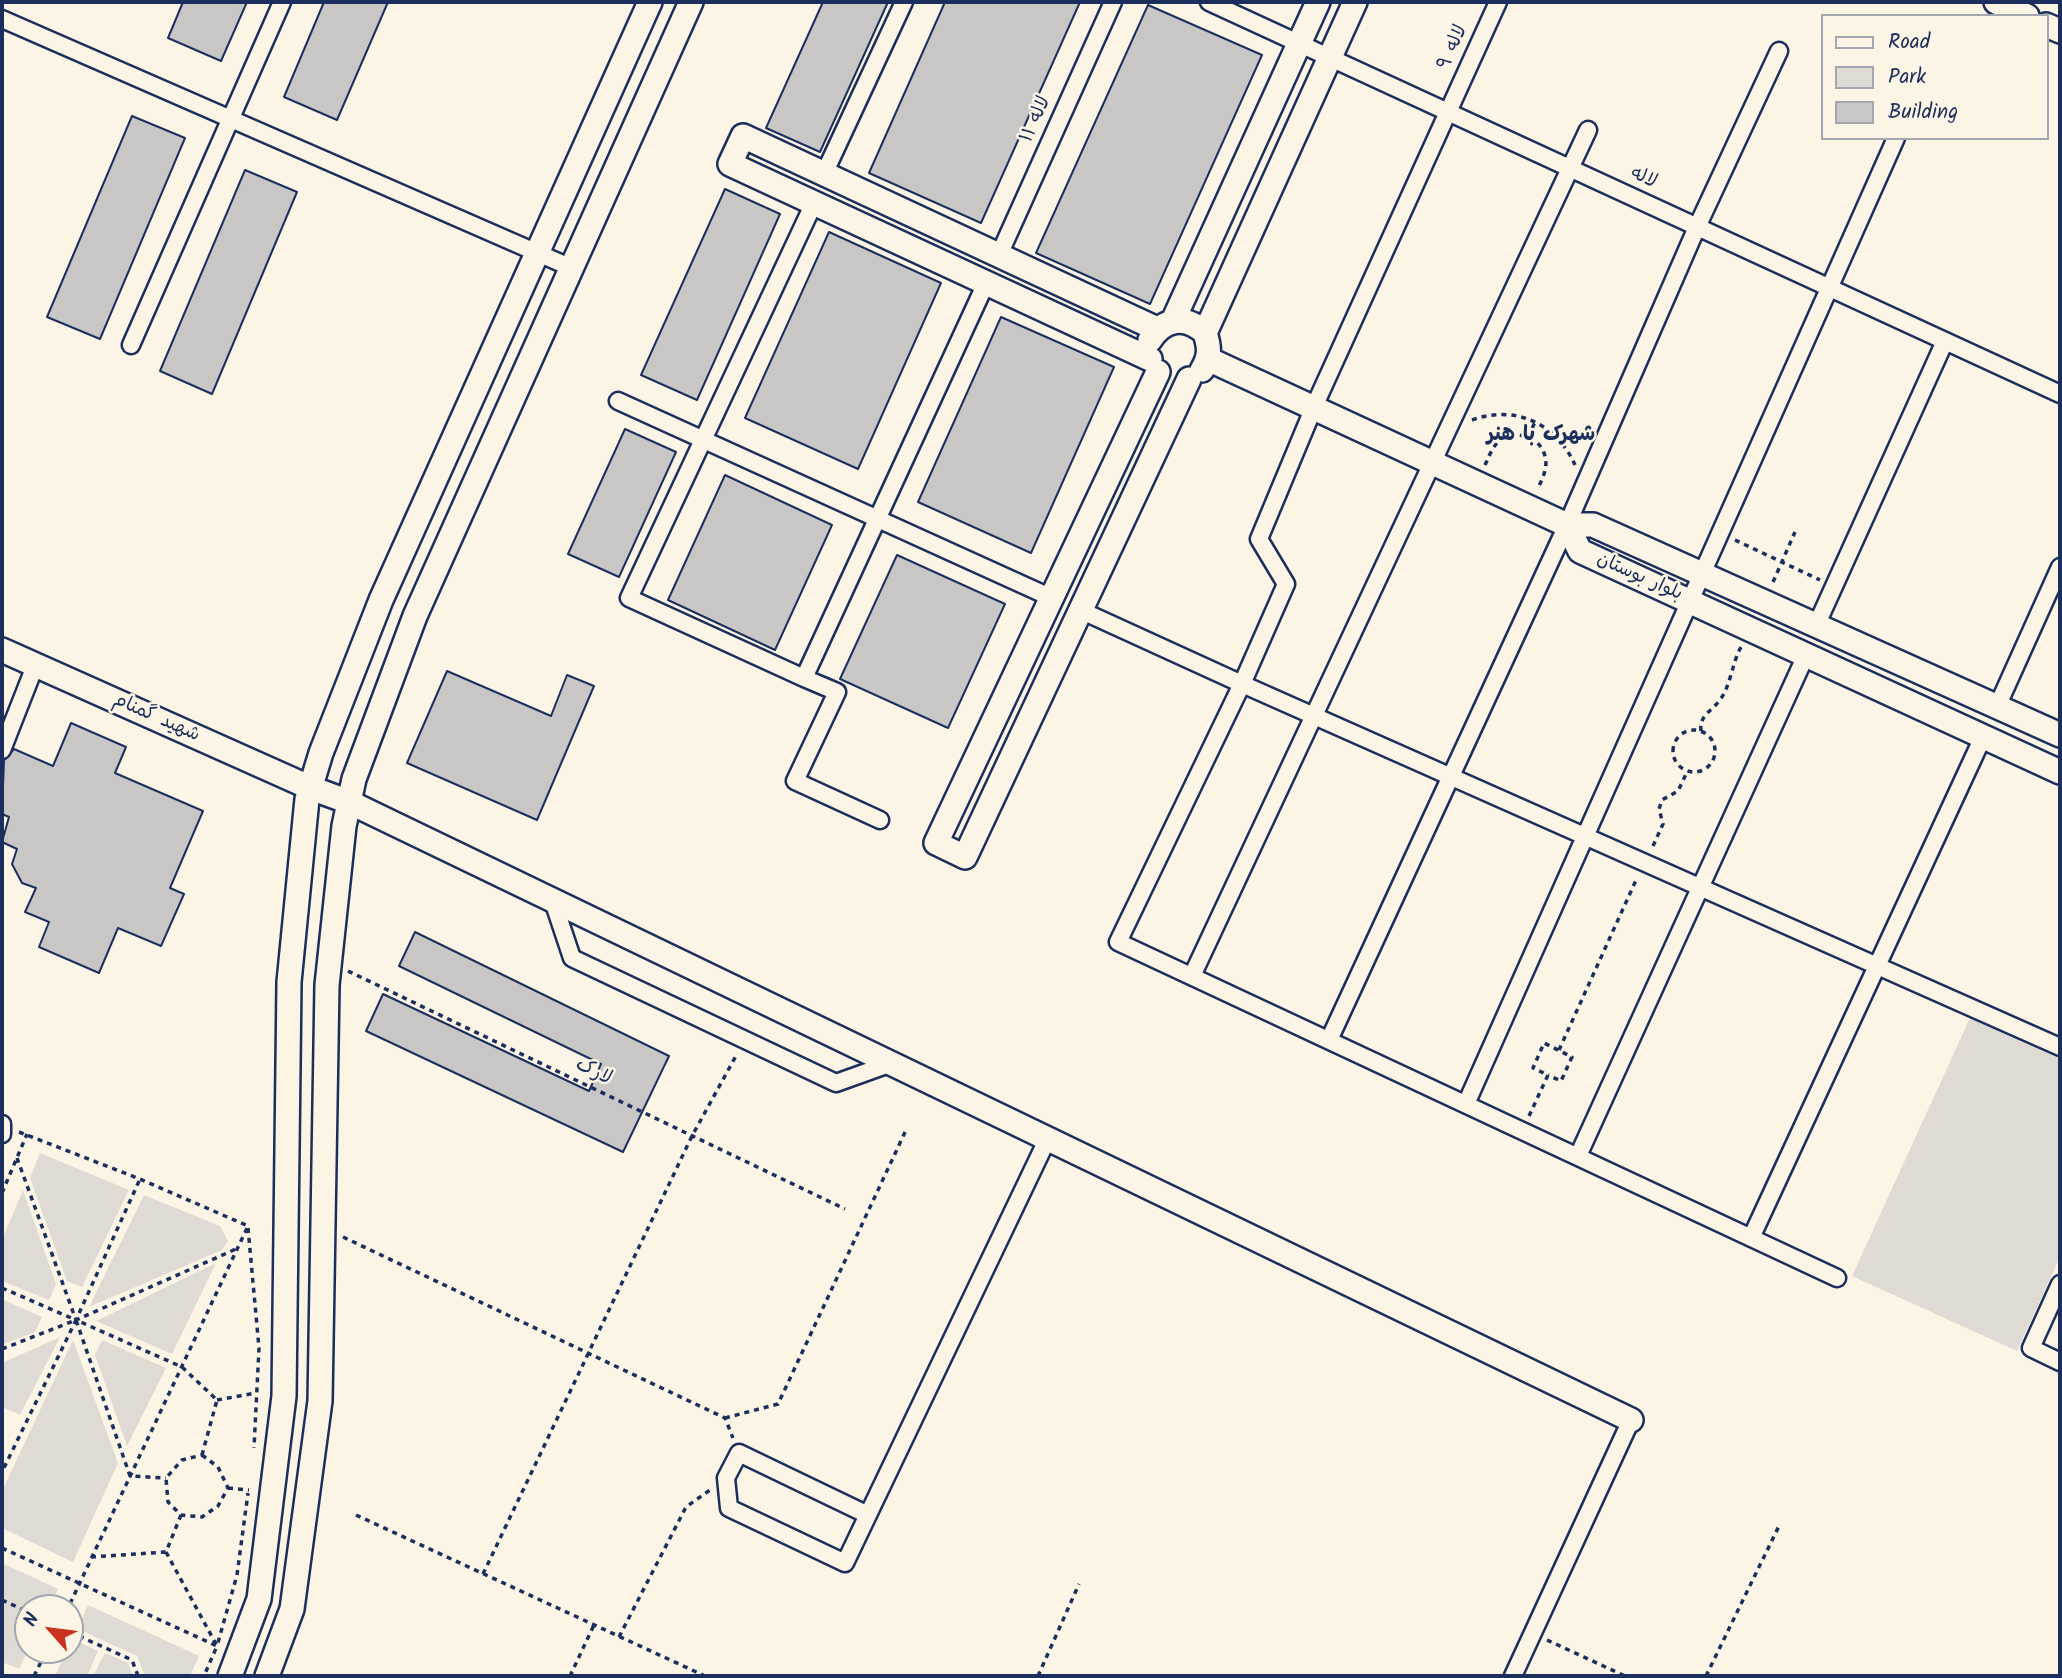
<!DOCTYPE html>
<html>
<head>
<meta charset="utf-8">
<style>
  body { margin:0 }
  #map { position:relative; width:2062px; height:1678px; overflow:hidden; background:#fcf5e5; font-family:Kalam,sans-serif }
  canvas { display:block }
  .frame { position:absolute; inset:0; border:4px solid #1b2f5e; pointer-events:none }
  .legend { position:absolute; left:1821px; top:14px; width:228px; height:126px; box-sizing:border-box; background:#fcf5e5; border:2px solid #a2a6af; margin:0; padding:9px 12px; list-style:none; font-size:21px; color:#1b2f5e }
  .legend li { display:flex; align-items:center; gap:14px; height:35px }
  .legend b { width:35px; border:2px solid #a2a6af }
  .north { position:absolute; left:14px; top:1594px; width:70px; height:70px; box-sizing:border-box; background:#fcf5e5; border:2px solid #a2a6af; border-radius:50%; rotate:298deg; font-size:19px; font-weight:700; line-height:28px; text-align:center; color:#1b2f5e }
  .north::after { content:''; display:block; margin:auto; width:24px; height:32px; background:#c8321e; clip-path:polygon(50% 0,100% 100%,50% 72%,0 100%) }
</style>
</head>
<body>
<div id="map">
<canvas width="2062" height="1678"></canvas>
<div class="frame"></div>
<ul class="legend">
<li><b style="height:9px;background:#fcf5e5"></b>Road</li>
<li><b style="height:19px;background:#dfdbd4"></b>Park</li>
<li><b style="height:19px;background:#c8c7c6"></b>Building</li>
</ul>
<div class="north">N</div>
</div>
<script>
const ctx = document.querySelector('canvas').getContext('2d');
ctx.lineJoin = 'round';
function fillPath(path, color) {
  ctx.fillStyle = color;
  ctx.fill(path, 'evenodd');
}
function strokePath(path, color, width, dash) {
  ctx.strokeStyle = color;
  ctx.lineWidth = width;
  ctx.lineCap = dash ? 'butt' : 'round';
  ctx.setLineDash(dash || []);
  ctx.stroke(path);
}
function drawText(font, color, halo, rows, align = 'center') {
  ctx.font = font + ' Kalam,"Playpen Sans Arabic",sans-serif';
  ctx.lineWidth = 5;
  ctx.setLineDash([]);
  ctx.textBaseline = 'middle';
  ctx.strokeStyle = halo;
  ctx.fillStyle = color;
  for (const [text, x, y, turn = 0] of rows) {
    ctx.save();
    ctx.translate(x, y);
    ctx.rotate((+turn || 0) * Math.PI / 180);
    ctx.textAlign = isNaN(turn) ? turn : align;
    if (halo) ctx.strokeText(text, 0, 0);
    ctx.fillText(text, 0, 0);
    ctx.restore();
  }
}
const green = new Path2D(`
  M1970 1018 2060 1059V1257L2017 1351 1852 1276Z
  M40 1153 129 1190 82 1287 67 1281 30 1178Z
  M23 1190 56 1284 49 1300 2 1281V1240Z
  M144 1195 220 1226 228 1241 222 1250 89 1307Z
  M216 1263 172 1354 96 1321Z
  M2 1299 42 1317 35 1332 2 1345Z
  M60 1337 20 1415 2 1407V1363Z
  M73 1340 118 1463 73 1562 2 1528V1491Z
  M102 1340 166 1368 127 1446 95 1355Z
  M2 1563 58 1589 49 1608H28V1650L19 1669 2 1662Z
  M88 1605 199 1656 190 1676H145L137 1656 78 1629Z
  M72 1639 98 1651 87 1676H55L67 1650H70Z
  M105 1653 128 1663 133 1676H93Z`);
const building = new Path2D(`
  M183 2H247L221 61 168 38Z
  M324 2H388L337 120 284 97Z
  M823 2H888L820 152 766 128Z
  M945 2H1080L981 223 869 173Z
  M1148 5 1262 55 1150 304 1036 253Z
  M132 116 185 138 100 339 47 317Z
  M245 170 297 192 212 394 160 371Z
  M725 189 780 214 697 400 641 375Z
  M829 232 941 283 858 469 745 418Z
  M1001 317 1114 367 1031 553 918 502Z
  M625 429 676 452 619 577 568 554Z
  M725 475 832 525 775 650 668 600Z
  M897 555 1005 604 948 728 840 679Z
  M447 671 551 716 567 675 594 686 537 820 407 763Z
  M71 723 126 747 115 773 203 811 170 888 184 894 161 946 118 928 99 973 39 947 49 922 25 912 36 888 22 883 12 864 17 849 2 842 9 817 2 814 4 760 14 749 53 766Z
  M415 932 669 1056 623 1152 366 1031 383 994 589 1091 601 1064 399 966Z`);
const path = new Path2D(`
  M1472 420C1515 404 1557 424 1575 465
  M1528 437 1535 422
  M1485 465C1489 457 1492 447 1499 441 1515 429 1540 436 1545 456 1548 467 1543 478 1538 488
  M1735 540 1820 580
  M1773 582 1795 532
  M1673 751a21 21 0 1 1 42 0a21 21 0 1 1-42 0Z
  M1701 731C1699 715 1712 711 1720 700 1731 685 1732 663 1741 647
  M1653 846 1663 824 1659 809 1662 800 1678 791 1687 772
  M348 971 845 1209
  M1559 1050 1637 878
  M1529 1116 1548 1075 1533 1068 1544 1043 1572 1057 1561 1081 1548 1075
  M19 1132 140 1179 248 1226 68 1608
  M17 1158 76 1320 140 1179
  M2 1193 27 1134
  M248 1228 259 1348 254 1448
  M343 1237 725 1418 733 1438
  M2 1288 76 1320 2 1472
  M2 1349 76 1320 130 1476 166 1478
  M217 1400 256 1393
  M725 1418 778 1404 907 1128
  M202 1455 217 1400 182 1367 76 1320 236 1249
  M202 1455 218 1467 228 1488 218 1506 202 1517 181 1515 168 1502 166 1478 182 1460Z
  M228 1488 249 1490
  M181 1515 166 1552 217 1646 204 1676
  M356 1515 705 1676
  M2 1548 217 1646 237 1575 248 1493
  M91 1557 166 1552
  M483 1574 692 1136 737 1054
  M2 1600 28 1612
  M70 1632 132 1660 138 1676
  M619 1637 686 1507 710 1490
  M1547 1640 1625 1676
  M34 1676 47 1650
  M570 1676 594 1625
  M1038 1676 1079 1584
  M1706 1676 1779 1526`);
const street = new Path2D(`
  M1209 2 2060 394
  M1498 2 1314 407 1259 539 1286 584 1242 684 2060 1047
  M2 19 572 268
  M824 174 904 2
  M814 203 629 598 804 678 986 283
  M999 255 1113 2
  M131 345 282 2
  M618 401 1052 598
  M1080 610 1242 684 1118 942 1837 1278
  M1816 626 1945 341
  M804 678 837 692 795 781 880 820
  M1997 707 2060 567
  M2 750 35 666
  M554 904 572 958 836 1083 889 1064
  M1192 976 1588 130
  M1329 1040 1567 525 1697 227 1779 51
  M1466 1104 1896 138
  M2 1124V1134
  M1578 1156 1806 655
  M1751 1238 1983 737
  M2060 1284 2031 1348 2060 1362
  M868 1515 739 1453 726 1478 729 1508 845 1563 1047 1140
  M1513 1676 1631 1420`);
const secondary = new Path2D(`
  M1996 2 2027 16
  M2046 25 2060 31
  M1173 321 1318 2
  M1150 340C1164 318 1186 315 1205 333
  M1150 359 730 164 743 136 1157 329
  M1208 359 1567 525H1593L2060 735
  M1202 370C1210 357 1210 348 1205 333L1355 2
  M1158 372 936 843 965 857 1189 379
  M1567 525 1580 551 2060 772
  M2 650 311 788 349 802 1631 1420
  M230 1676 259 1599 284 1396 289 982 307 799 321 753 381 600 650 2
  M267 1676 292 1609 320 1401 327 985 344 826 354 779 415 616 691 2`);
const streetNames = [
  ["لاله ۹",1454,48,-66],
  ["لاله ۱۱",1037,120,-66],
  ["لاله",1643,179,25],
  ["بلوار بوستان",1639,578,24],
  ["شهید گمنام",156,719,24],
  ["لارک",593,1073,26]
];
const neighbourhoodNames = [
  ["شهرک با هنر",1541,436]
];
fillPath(green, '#dfdbd4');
fillPath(building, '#c8c7c6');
strokePath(building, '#1b2f5e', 2);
strokePath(street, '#1b2f5e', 21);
strokePath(secondary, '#1b2f5e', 28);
strokePath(path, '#1b2f5e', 3.5, [5, 5]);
strokePath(street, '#fcf5e5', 16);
strokePath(secondary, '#fcf5e5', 23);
drawText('19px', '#1b2f5e', '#fcf5e5', streetNames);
drawText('bold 21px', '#1b2f5e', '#fcf5e5', neighbourhoodNames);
</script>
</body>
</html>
